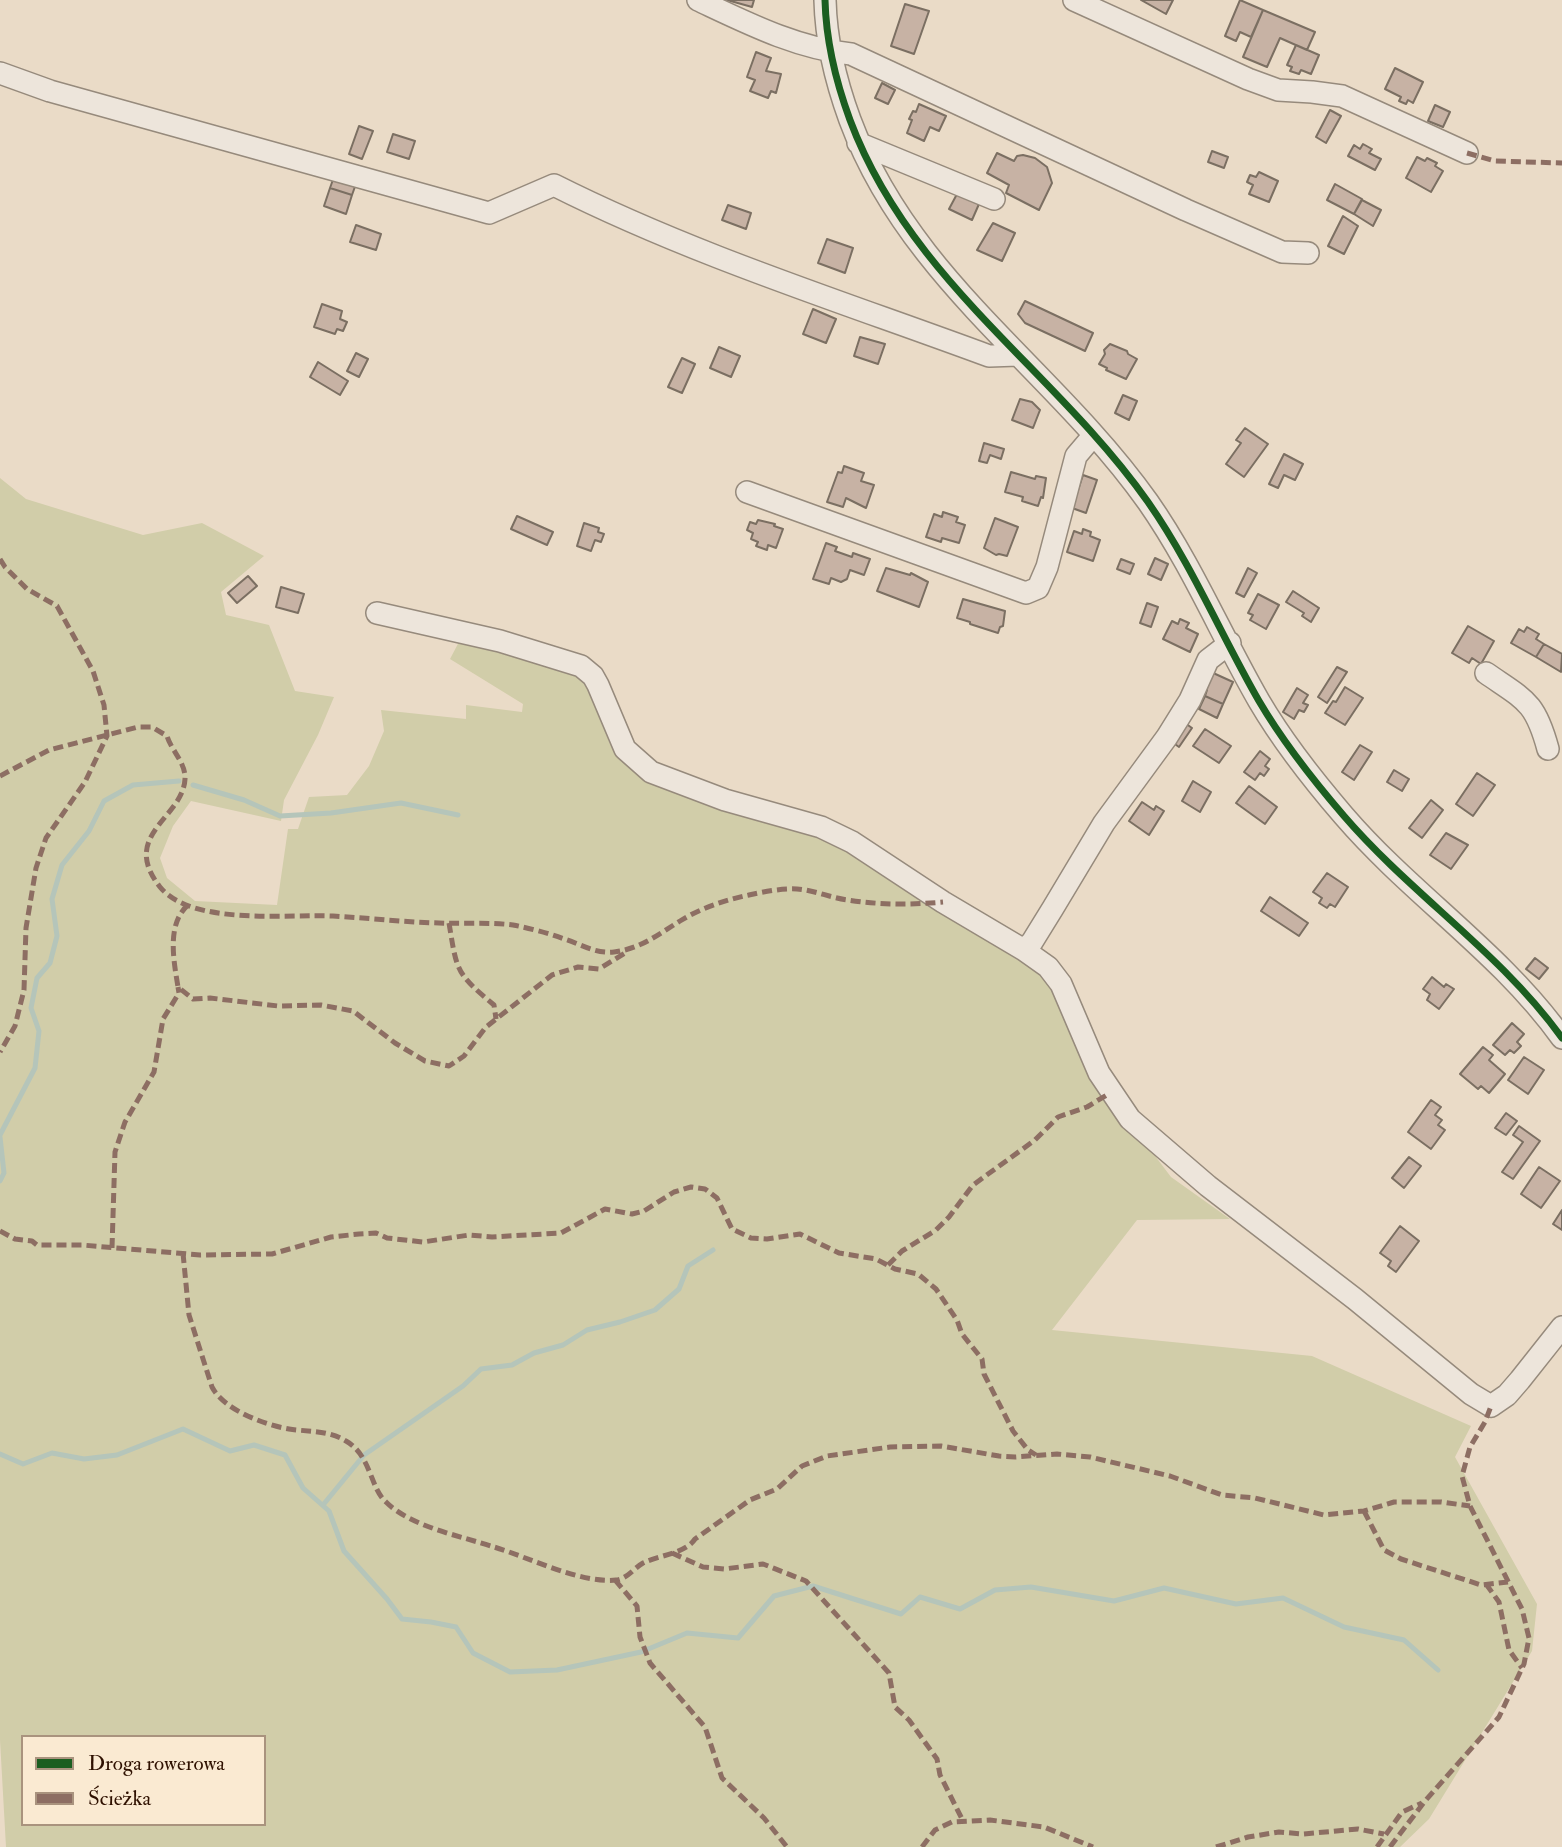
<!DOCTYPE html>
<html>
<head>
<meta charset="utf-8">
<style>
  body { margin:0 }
  #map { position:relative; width:1562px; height:1847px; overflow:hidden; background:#eadbc7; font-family:"IM FELL Double Pica",serif }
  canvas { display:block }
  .legend { position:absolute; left:21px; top:1735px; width:245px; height:91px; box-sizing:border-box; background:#faead2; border:2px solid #a9937e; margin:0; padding:9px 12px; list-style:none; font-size:21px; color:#2f1101 }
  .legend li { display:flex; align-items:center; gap:14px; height:35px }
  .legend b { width:35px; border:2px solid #a9937e }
</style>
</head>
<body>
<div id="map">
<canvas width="1562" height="1847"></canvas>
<ul class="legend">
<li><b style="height:9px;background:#1b5e20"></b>Droga rowerowa</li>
<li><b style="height:9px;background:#8d6e63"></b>Ścieżka</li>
</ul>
</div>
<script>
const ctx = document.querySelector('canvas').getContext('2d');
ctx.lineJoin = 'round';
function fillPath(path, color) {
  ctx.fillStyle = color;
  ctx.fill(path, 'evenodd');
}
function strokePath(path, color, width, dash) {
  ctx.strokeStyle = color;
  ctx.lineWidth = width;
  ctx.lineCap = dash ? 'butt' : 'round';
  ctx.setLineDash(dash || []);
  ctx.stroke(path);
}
const green = new Path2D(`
  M0 478 26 499 143 535 202 523 264 556 221 592 226 615 269 625 295 691 334 697 318 735 284 800 281 821 191 801 173 826 160 858 167 878 195 901 277 905 288 829H298L309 797 347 795 369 766 384 731 381 710 466 719V705L522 712 523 704 450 659 460 640 584 674 610 744 637 775 690 799 825 836 1047 973 1096 1078 1171 1177 1230 1219 1137 1220 1052 1330 1312 1356 1471 1426 1455 1457 1537 1604 1532 1651 1429 1819 1400 1847H6L0 1740ZM23 1737H264V1824H23Z`);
const stream = new Path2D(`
  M193 785 244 800 280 816 331 813 401 803 458 815
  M0 1135 35 1068 39 1031 31 1008 37 978 50 963 57 936 52 899 62 865 89 831 104 801 133 785 179 781
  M0 1137 4 1173 0 1181
  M0 1454 23 1464 52 1453 84 1459 117 1455 183 1429 230 1451 254 1445 285 1455 303 1488 329 1511 344 1551 387 1599 402 1619 431 1622 456 1627 473 1653 510 1672 557 1670 641 1652 687 1633 738 1638 774 1596 813 1586 901 1614 920 1597 960 1609 995 1590 1031 1587 1114 1601 1164 1588 1236 1604 1283 1598 1344 1627 1404 1640 1438 1670
  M323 1505 364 1455 463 1386 481 1369 512 1365 534 1353 563 1345 587 1330 620 1322 655 1310 679 1289 688 1266 713 1250`);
const building = new Path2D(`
  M727 0H754L752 7Z
  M1141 0H1173L1166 14Z
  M1240 0 1263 10 1251 37 1240 32 1236 41 1225 36Z
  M905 4 929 11 914 54 891 46Z
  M1263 10 1315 32 1307 50 1280 38 1267 67 1243 57Z
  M1296 45 1319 55 1311 74 1301 70 1299 74 1290 71 1292 67 1287 65Z
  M756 52 771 58 766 71 781 74 776 93 771 91 768 98 750 91 755 80 747 77Z
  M1395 68 1423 82 1413 103 1408 100 1406 104 1399 101 1401 97 1385 89Z
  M882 83 895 90 888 104 875 98Z
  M919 104 946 116 939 131 930 127 924 141 907 133 912 120 909 119 913 111 916 112Z
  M1435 105 1450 112 1443 127 1428 121Z
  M1330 110 1341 116 1326 143 1316 137Z
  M359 126 373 131 362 159 349 154Z
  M393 134 415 141 409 159 387 152Z
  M1363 144 1372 149 1369 153 1381 159 1375 170 1348 156 1354 145 1360 149Z
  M1212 151 1228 157 1224 168 1208 162Z
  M997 153 1014 161 1017 156 1023 155 1035 158 1047 167 1052 183 1039 210 1006 193 1009 185 987 173Z
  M1417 157 1425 161 1427 158 1437 163 1435 166 1443 171 1431 192 1406 178Z
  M1259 172 1278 181 1269 202 1249 194 1253 185 1247 182 1250 175 1256 177Z
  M335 174 357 181 352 195 330 188Z
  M1335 184 1362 199 1354 214 1327 200Z
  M330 188 352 195 346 214 324 206Z
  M957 194 979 204 972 220 949 209Z
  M1362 200 1381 210 1373 226 1354 214Z
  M728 205 751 213 746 229 722 220Z
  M1343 216 1358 226 1344 254 1328 246Z
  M993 223 1015 233 1002 261 977 250Z
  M356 225 381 234 376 250 350 242Z
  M827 239 853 248 845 273 818 263Z
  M1025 301 1093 333 1085 351 1025 323 1018 314Z
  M322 304 342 311 340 319 347 322 343 331 337 329 335 334 314 327Z
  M813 309 836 319 826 343 803 334Z
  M860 337 885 344 878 364 854 356Z
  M1110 344 1127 351 1128 354 1137 359 1126 379 1106 370 1107 368 1099 364 1105 354 1104 350Z
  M719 347 740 356 731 377 710 368Z
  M356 353 368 359 359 377 347 371Z
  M682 358 695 364 682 393 668 387Z
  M318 362 348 381 340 395 310 377Z
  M1123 395 1137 401 1129 420 1115 413Z
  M1020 399 1032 402 1040 410 1033 428 1012 420Z
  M1245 428 1268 444 1244 477 1226 464 1241 443 1236 440Z
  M984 443 1004 449 1001 459 990 455 987 463 979 461Z
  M1284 454 1303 464 1295 480 1284 475 1278 488 1269 484Z
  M844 466 864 473 861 481 874 485 866 508 846 498 843 507 827 502 838 472 842 473Z
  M1011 472 1035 479 1036 476 1046 478 1043 498 1041 497 1038 506 1022 501 1023 497 1005 492Z
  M1083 475 1097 480 1086 513 1072 508Z
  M943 512 958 517 956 522 965 525 959 543 942 538 941 542 926 537 934 514 942 517Z
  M517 516 553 532 547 545 511 529Z
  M995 518 1018 527 1007 556 999 554 996 555 984 548Z
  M758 520 775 524 774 526 783 529 776 548 768 545 767 550 756 546 758 542 751 539 753 533 747 530 750 522 756 524Z
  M584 523 599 528 598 532 604 534 601 542 595 540 591 551 577 546Z
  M1083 529 1091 532 1090 536 1100 540 1093 561 1067 552 1074 531 1082 534Z
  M826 543 837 547 835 551 852 557 853 553 870 559 864 575 850 570 847 579 841 582 831 578 829 584 813 579Z
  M1155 558 1168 564 1161 580 1148 574Z
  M1121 559 1134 564 1130 574 1117 569Z
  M886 568 910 575 911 573 928 582 919 607 877 591Z
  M1248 568 1257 573 1244 597 1236 593Z
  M248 576 257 586 237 603 228 593Z
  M281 587 304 594 298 613 276 607Z
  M1293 591 1319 608 1311 622 1302 616 1304 613 1286 602Z
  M1258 594 1279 605 1266 629 1250 620 1253 615 1248 613Z
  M963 599 1005 611 1003 626 1000 627 998 633 970 624V622L957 618Z
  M1147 603 1158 607 1151 627 1140 623Z
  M1180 619 1189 623 1186 628 1198 634 1190 652 1163 639 1172 621 1178 624Z
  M1468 626 1494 641 1481 664 1472 658 1469 663 1452 653Z
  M1527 627 1539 634 1536 639 1544 644 1536 657 1511 643 1519 629 1524 632Z
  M1544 644 1562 654 1561 672 1536 657Z
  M1337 667 1347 672 1327 703 1318 697Z
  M1211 672 1233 682 1223 704 1205 696 1207 690 1204 689Z
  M1345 687 1363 698 1345 725 1325 713 1333 701 1336 702Z
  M1297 688 1308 695 1303 703 1308 705 1304 712 1299 710 1294 719 1283 712Z
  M1205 696 1223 704 1217 718 1199 709Z
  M1185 723 1192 728 1179 747 1172 742Z
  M1205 729 1231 746 1219 763 1193 746Z
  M1360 745 1372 752 1354 780 1342 772Z
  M1260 751 1270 759 1265 766 1269 769 1264 776 1260 773 1255 780 1244 772Z
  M1394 770 1409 779 1402 791 1387 782Z
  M1477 773 1495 785 1473 816 1456 804Z
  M1193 781 1211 792 1200 812 1182 801Z
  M1249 786 1277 807 1265 824 1236 803Z
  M1431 800 1443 810 1422 838 1409 828Z
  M1142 802 1154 810 1156 806 1164 811 1149 835 1129 821Z
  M1446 833 1468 845 1451 869 1430 855Z
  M1327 873 1348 887 1335 907 1330 904 1327 908 1319 903 1322 898 1313 892Z
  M1270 897 1308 923 1299 936 1261 911Z
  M1535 958 1548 968 1539 979 1526 969Z
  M1432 977 1444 987 1446 984 1454 989 1439 1009 1427 1000 1430 994 1423 989Z
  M1512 1023 1524 1034 1517 1042 1521 1046 1514 1053 1510 1050 1505 1055 1493 1045Z
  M1483 1047 1493 1055 1489 1060 1505 1074 1489 1093 1481 1086 1478 1089 1460 1074Z
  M1524 1057 1544 1070 1528 1094 1508 1080Z
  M1431 1100 1441 1107 1435 1115 1442 1120 1438 1125 1445 1130 1431 1149 1408 1132Z
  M1506 1113 1517 1121 1506 1135 1495 1128Z
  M1519 1126 1540 1141 1513 1179 1502 1172 1523 1142 1513 1135Z
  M1409 1157 1421 1166 1404 1188 1392 1178Z
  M1539 1167 1560 1181 1541 1208 1521 1194Z
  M1562 1210V1230L1553 1224Z
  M1400 1226 1419 1241 1396 1272 1388 1266 1391 1261 1380 1253Z`);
const minor = new Path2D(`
  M698 0C747 23 796 48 851 54L1186 210 1282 252 1308 253
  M825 0C826 41 836 82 850 120 910 281 1053 368 1148 502 1192 565 1221 635 1259 701 1283 742 1313 780 1344 816 1412 895 1501 953 1562 1038
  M1074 0 1248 79 1278 90 1312 92 1342 96 1467 153
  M0 73 50 91 489 213 554 185C693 255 843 302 989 356L1018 355
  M858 143 994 199
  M747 492 1026 593 1038 588 1047 567 1076 456 1093 436
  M377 613 500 641 581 666 593 676 598 685 625 749 651 772 725 800 821 827 852 842 943 902 1024 950 1032 942 1053 908 1104 823 1167 737 1190 700 1208 660 1230 643
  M1486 673C1525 700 1535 701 1548 749
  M1024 950 1048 967 1061 984 1099 1073 1130 1119 1208 1186 1355 1299 1471 1394 1491 1406 1507 1395 1520 1380 1562 1327`);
const quiet = new Path2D(`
  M1467 153 1495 161 1562 163
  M0 559 5 567 27 589 57 606 93 671 104 705 107 736 85 782 46 838 36 868 26 928 24 990 15 1026 0 1052
  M0 776 49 750 138 727H152L167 736C171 750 186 763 185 779 183 818 119 835 160 887 192 926 287 914 333 916 368 918 403 922 439 923 463 924 489 922 513 925 529 928 548 933 564 939 581 944 595 954 614 952 640 949 659 934 680 921 701 908 725 900 749 895 763 892 782 888 797 889 814 890 831 898 848 900 880 905 911 905 943 902
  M188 905C166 924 174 962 178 987L193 999 210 998 278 1006 321 1005 353 1011 395 1043 425 1061 449 1066 464 1056 486 1027 552 975 578 967 599 969 625 953
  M449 923C457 972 456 973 494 1005L496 1019
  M0 1231 15 1239 32 1241 37 1245H82L200 1255 272 1254 331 1237 359 1234 376 1233 387 1238 423 1242 469 1235 492 1237 561 1233 605 1209 632 1214 644 1211 674 1192 691 1187 705 1189 717 1198 732 1229 751 1238 767 1239 800 1234 839 1253 876 1259 895 1269 918 1274 936 1289 957 1320 962 1334 982 1359 984 1374 1013 1431 1028 1450 1036 1455
  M112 1248 115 1152 125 1122 154 1072 163 1019 179 993 178 987
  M183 1253 189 1315 212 1387C224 1410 265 1425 289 1429 309 1432 328 1430 346 1441 371 1455 370 1488 386 1502 411 1527 461 1536 494 1547 528 1557 581 1584 616 1580 627 1579 634 1568 643 1563 659 1555 685 1554 695 1539L750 1500 777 1489 802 1466 827 1456 890 1447 941 1446 999 1456 1015 1457 1057 1454 1090 1457 1170 1476 1222 1495 1255 1498 1324 1515 1364 1511 1394 1502H1441L1470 1506
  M888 1265 902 1251 936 1230 949 1217 973 1185 1035 1140 1058 1117 1087 1107 1110 1093
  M1364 1511 1384 1550 1401 1559 1481 1585 1508 1582
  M672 1553 703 1567 724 1569 763 1564 806 1581 889 1673 895 1707 909 1720 937 1759 940 1775 963 1821
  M615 1580 637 1606 640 1637 650 1663 705 1727 722 1778 764 1818 787 1847
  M1486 1584 1499 1602 1509 1650 1522 1668
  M922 1847 935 1830 952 1822 990 1820 1044 1827 1093 1847
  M1216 1847 1248 1837 1279 1832 1303 1834 1358 1829 1384 1834
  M1377 1847 1402 1812 1422 1803
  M1390 1847 1425 1801 1499 1717 1524 1664 1529 1638 1522 1609 1470 1506 1462 1476 1470 1447 1485 1422 1491 1406`);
const cycleway = new Path2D(`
  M825 0C826 41 836 82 850 120 910 281 1053 368 1148 502 1192 565 1221 635 1259 701 1283 742 1313 780 1344 816 1412 895 1501 953 1562 1038`);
fillPath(green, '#d1cda9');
strokePath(stream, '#b5c5ba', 5);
fillPath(building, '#c7b2a4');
strokePath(building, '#7b6f62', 2);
strokePath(minor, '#968a7c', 24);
strokePath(minor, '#ede5db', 21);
strokePath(quiet, '#8d6e63', 5, [10, 5]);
strokePath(cycleway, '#1b5e20', 7);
</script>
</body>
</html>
